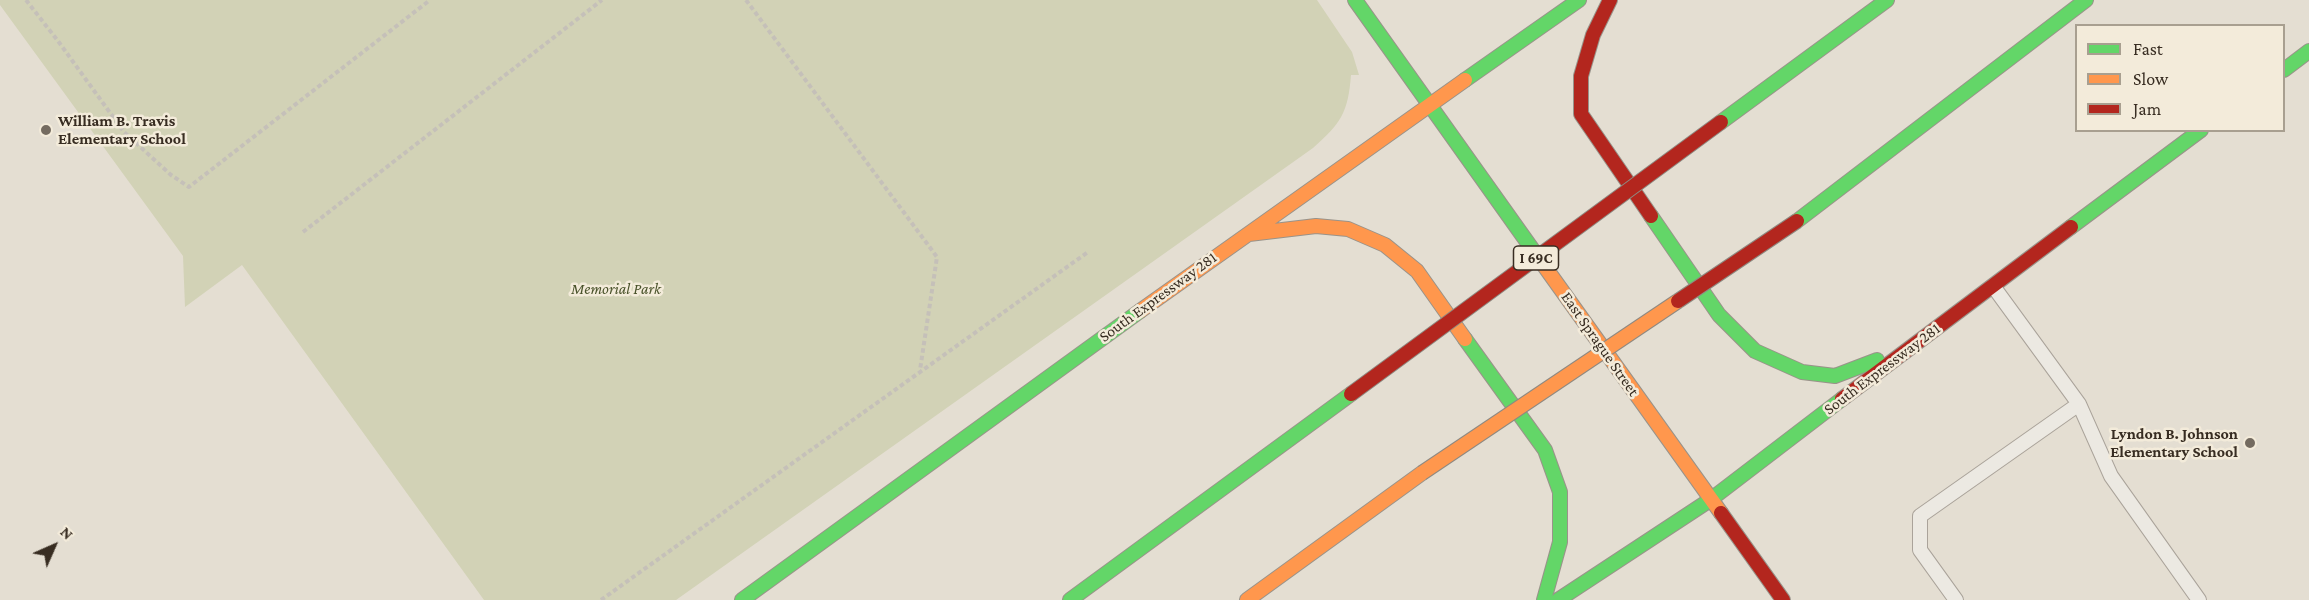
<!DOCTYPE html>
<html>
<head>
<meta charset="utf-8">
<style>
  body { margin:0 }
  #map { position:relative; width:2309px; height:600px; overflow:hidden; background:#e4ded2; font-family:"Crimson Pro",serif }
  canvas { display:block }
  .legend { position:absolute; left:2075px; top:24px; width:210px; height:108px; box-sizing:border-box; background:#f3ebda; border:2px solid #a89f90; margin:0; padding:8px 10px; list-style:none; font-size:18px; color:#382d22 }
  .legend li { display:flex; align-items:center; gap:12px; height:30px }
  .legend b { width:30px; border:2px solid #a89f90 }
  .north { position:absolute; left:24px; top:516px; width:60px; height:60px; -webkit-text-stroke:4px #f3ebda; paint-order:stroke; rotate:45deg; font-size:16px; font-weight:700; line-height:24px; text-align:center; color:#382d22 }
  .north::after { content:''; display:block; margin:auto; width:21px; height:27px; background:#382d22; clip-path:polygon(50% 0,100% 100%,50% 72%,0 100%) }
</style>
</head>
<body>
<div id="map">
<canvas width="2309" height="600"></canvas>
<ul class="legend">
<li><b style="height:8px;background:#63d668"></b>Fast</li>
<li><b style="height:8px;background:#ff974d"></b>Slow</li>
<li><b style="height:8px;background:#b3261e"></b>Jam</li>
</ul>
<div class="north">N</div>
</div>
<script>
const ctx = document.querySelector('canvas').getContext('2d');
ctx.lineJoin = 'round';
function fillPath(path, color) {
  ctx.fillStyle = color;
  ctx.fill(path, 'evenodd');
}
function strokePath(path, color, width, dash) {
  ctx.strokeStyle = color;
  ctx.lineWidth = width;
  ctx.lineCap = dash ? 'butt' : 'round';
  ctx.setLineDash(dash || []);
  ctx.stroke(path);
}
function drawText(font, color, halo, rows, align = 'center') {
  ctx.font = font + ' "Crimson Pro",serif';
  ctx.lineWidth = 5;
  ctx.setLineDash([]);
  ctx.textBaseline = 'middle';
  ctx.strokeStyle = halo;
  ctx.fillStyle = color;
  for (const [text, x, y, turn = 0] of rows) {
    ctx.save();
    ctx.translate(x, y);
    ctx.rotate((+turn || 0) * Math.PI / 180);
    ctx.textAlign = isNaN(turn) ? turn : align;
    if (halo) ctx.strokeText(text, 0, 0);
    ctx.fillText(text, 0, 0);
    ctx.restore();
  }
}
const green = new Path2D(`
  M0 0H1317L1352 52 1359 75H1351C1348 113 1341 123 1313 148L676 600H484L242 265 185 307 183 256 0 5Z`);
const path = new Path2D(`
  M26 0 58 41 124 132 171 175 189 187 430 0
  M746 0 937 257 920 370
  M303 232 602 0
  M601 600 1088 252`);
const lane = new Path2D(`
  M1993 286 2079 404 2111 476 2199 600
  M1956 600 1920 550V516L2079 404`);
const fast = new Path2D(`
  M1355 0 1540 260
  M2284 70 2309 51
  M1465 80 1579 0
  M1721 122 1887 0
  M1651 216 1719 315 1755 351 1802 372 1835 376 1877 360
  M1797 221 2086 0
  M2071 227 2201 130
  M1465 339 1545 450 1560 492V542L1544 600
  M742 600 1140 311
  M1070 600 1351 394
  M1558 600 1710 500 1842 399`);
const slow = new Path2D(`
  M1249 234 1316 226 1348 229 1385 245 1417 271 1465 339
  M1540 260 1721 513
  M1140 311 1465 80
  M1247 600 1422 473`);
const jam = new Path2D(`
  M1610 0 1593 35 1581 76V114L1651 216
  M1842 399 2071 227
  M1721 513 1783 600`);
const slowBridge = new Path2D(`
  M1422 473 1678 301`);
const jamBridge = new Path2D(`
  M1678 301 1797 221
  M1351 394 1721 122`);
const markers = [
  [46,130,6,"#746b60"],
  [2250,443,6,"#746b60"]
];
const shields = [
  [1536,258,45]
];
const shieldNames = [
  ["I 69C",1536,258]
];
const poiNames = [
  ["William B. Travis",58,121],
  ["Elementary School",58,139],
  ["Lyndon B. Johnson",2238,434,"right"],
  ["Elementary School",2238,452,"right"]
];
const parkNames = [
  ["Memorial Park",616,289]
];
const streetNames = [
  ["South Expressway 281",1158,297,-36],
  ["East Sprague Street",1600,344,55],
  ["South Expressway 281",1882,369,-37]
];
fillPath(green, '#d2d2b6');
strokePath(lane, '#aaa39a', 16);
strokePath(fast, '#99938a', 16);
strokePath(slow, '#99938a', 16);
strokePath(jam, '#99938a', 16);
strokePath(path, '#c5c0b9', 4, [4.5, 3]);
strokePath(lane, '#ece9e2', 14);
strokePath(fast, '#63d668', 14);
strokePath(slow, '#ff974d', 14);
strokePath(jam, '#b3261e', 14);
strokePath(slowBridge, '#8f8981', 16, []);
strokePath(jamBridge, '#8f8981', 16, []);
strokePath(slowBridge, '#ff974d', 14);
strokePath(jamBridge, '#b3261e', 14);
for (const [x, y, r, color] of markers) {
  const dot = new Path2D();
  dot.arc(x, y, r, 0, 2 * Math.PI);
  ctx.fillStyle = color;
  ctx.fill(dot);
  strokePath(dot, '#f3ebda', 2);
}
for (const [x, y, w] of shields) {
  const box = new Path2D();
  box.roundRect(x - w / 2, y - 12, w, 24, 4.5);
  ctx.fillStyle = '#f3ebda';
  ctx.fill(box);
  strokePath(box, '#382d22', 1.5);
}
drawText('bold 15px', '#382d22', null, shieldNames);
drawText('bold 16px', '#382d22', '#f3ebda', poiNames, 'left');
drawText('italic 16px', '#4a532b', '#f3ebda', parkNames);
drawText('16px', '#382d22', '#f3ebda', streetNames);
</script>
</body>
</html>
